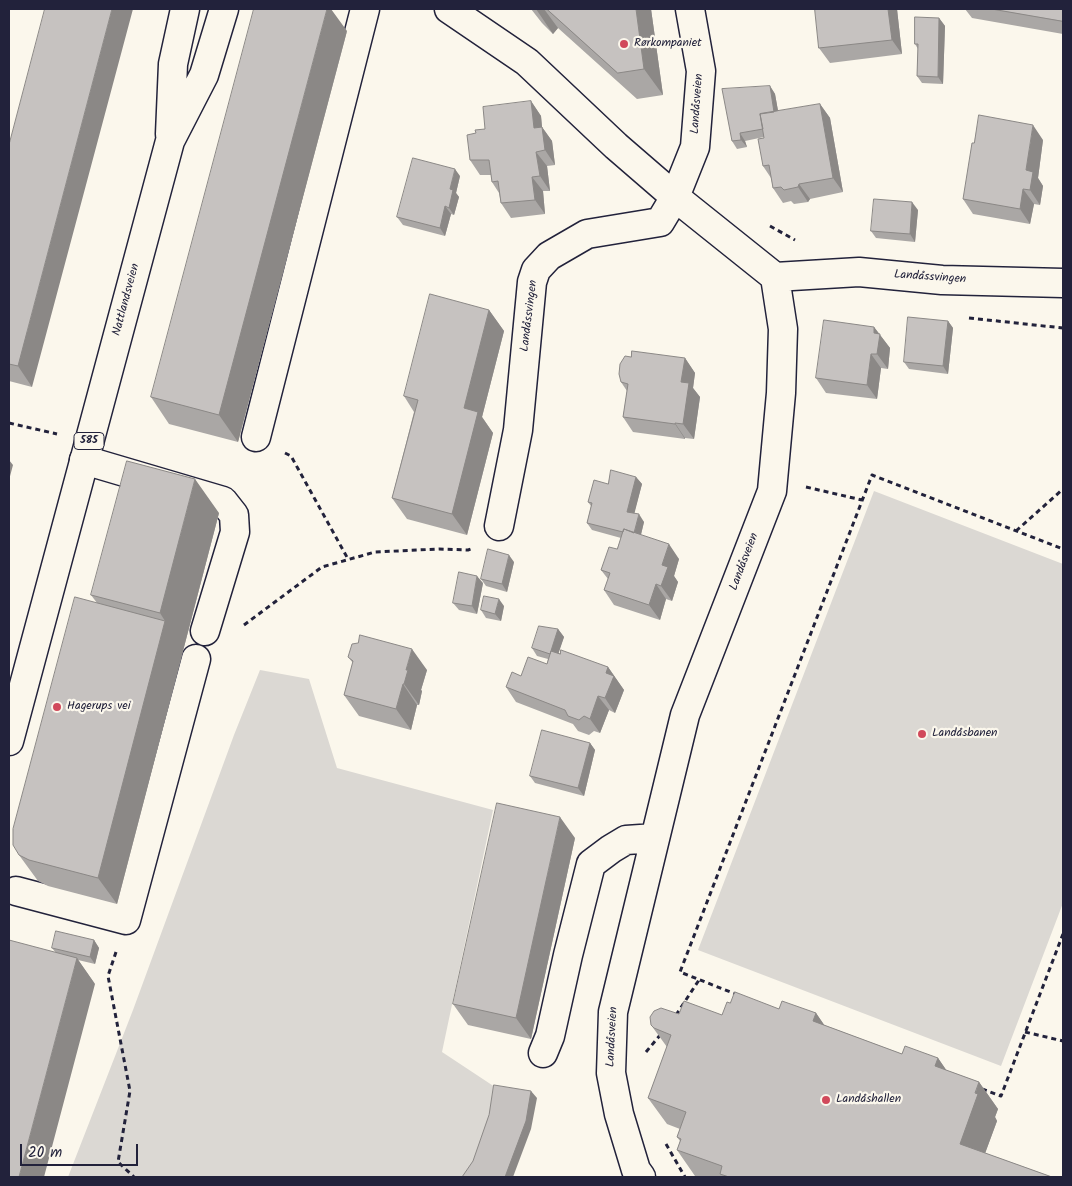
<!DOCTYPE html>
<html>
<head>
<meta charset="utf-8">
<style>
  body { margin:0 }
  #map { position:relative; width:1072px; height:1186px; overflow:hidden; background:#fbf7ec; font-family:Kalam,sans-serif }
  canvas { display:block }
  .frame { position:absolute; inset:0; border:10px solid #22223b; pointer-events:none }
  .scale { position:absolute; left:20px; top:1144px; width:118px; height:22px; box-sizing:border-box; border:2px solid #22223b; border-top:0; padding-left:6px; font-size:15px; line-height:18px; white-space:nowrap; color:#22223b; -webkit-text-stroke:4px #fbf7ec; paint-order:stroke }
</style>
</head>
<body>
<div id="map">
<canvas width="1072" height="1186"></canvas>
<div class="frame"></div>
<div class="scale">20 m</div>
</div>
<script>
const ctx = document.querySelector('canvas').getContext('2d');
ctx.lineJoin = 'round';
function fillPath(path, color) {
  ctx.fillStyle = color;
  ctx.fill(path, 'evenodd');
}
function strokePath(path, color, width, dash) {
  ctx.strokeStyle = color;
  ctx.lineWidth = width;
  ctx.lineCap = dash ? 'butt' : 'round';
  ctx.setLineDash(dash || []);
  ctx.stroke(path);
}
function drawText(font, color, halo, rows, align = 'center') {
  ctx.font = font + ' Kalam,sans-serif';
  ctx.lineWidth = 4.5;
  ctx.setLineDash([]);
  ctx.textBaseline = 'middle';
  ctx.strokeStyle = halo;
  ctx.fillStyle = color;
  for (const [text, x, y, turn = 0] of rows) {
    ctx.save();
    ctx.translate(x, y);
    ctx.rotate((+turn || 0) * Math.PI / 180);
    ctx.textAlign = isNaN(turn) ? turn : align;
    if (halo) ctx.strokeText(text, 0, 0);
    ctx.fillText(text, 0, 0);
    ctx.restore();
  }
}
const green = new Path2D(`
  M874 491 1063 564V903L1001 1066 698 950Z
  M260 670 309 679 337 768 493 810 442 1052 498 1089 478 1177H68L133 1010 234 735Z`);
const path = new Path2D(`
  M770 226 795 240
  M969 318 1063 328
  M9 423 57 434
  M285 453 291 456 348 559
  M806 487 862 500
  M1016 531 1063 489
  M244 625 322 567 375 552 439 549 468 550 474 548
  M116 952 108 976 130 1091 118 1162 134 1177
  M738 995 680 972 872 475 1063 549
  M676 1015 699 980
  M1025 1032 1063 1041
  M646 1052 661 1034
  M982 1089 1001 1096 1063 934
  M666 1144 685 1177`);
const minor = new Path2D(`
  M449 9 527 62 616 146 675 197 775 277 859 272 942 280 1063 283
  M256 437 365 9
  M84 460 223 501 234 515 235 532 205 631
  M499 526 518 430 532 282 536 270 549 256 587 234 660 222 675 197 695 147 701 71 690 9
  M16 891 126 920 196 659
  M543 1053 550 1036 568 955 591 864 611 849 626 840 655 838
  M641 1177 636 1170 619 1114 611 1073 613 1012 685 715 772 491 781 393 783 329 775 277`);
const major = new Path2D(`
  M170 134 173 64 185 9
  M9 741 170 141 204 75 224 9`);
const wall = new Path2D(`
  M531 9H651L663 95 637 99 558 28 553 34 542 23Z
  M815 9H897L902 54 830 63 819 48Z
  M965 9H1063V34L972 18Z
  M939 18 945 26 943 84 922 83 917 76 918 49 915 44Z
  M347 31 238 442 169 424 151 397Z
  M770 86 775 94 778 111 820 104 830 118 843 192 810 199 808 202 794 204 791 201 783 203 773 188 771 178 763 166 764 137 745 141 747 147 737 149 732 141Z
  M531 101 541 116 542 127 552 141 555 165 547 166 550 191H543L545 214 511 218 501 203 499 193 492 182 491 175H480L470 160 476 133 485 129Z
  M1043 140 1038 178 1043 186 1040 205 1034 204 1030 224 973 214 963 199Z
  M9 145 32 387 9 381Z
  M460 176 456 193 459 197 454 215 451 214 445 236 403 225 397 217Z
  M918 210 915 242 876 238 871 231Z
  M489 310 504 331 482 417 493 433 467 535 407 519 392 498 414 412 404 396Z
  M948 321 953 328 948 374 909 369 904 362Z
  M874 327 890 348 888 369 881 368 877 399 826 393 816 378Z
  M631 357 685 358 695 373 693 388 700 397 694 439 685 438V439L633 432 623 417 627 391 621 382Z
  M636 477 642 484 634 513 644 522 641 535 679 559 674 576 678 582 672 601 666 599 660 620 614 605 604 590 608 579 601 570 617 549 621 538 592 530 587 523 591 506 588 502 608 484Z
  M219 513 117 904 48 886 38 881 19 855 97 603 91 595Z
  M514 562 507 592 486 586 481 579Z
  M483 583 477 614 459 610 453 603Z
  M504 606 501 621 486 618 481 610Z
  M558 629 564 637 558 653 608 667 624 690 615 713 609 710 600 733 594 731 589 735 578 731 573 724 516 702 506 687 521 676 547 664 548 659 537 656 532 648Z
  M348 657 427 670 421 690 422 691 419 705H417L411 730 359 716 344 695 353 663Z
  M590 743 595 750 584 796 535 783 530 776Z
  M575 838 531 1039 468 1025 453 1004Z
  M94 940 99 948 95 964 78 960 95 984 56 953 52 948Z
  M730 1003 816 1013 824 1025 902 1054 938 1058 946 1070 979 1082 998 1109 995 1117 997 1121 985 1153 1052 1177H698L695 1176 677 1150 680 1141 677 1137 680 1129 667 1124 648 1098 667 1047 651 1025 679 1014 722 1015Z`);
const shadedWall = new Path2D(`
  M112 9H133L32 387 18 366Z
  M327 9H331L347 31 238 442 219 415Z
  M536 9H544L558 28 553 34Z
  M636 9H651L663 95 644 69Z
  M888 9H897L902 54 892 40Z
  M939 18 945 26 943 84 938 77Z
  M770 86 775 94 781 127 775 120Z
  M531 101 541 116 542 127 552 141 555 165 545 150 534 128Z
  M820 104 830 118 843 192 833 178Z
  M1033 125 1043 140 1038 178 1043 186 1040 205 1030 190 1026 170Z
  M740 133 745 141 747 147 741 140Z
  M536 152 547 166 550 191 540 176Z
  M455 169 460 176 456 193 459 197 454 215 449 208 450 189Z
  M532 177 543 191 545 214 535 200Z
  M799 184 810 199 808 202 798 187Z
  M1023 189 1034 204 1030 224 1020 209Z
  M912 202 918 210 915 242 910 234Z
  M445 206 451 214 445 236 440 228Z
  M489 310 504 331 482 417 493 433 467 535 452 514 464 408Z
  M948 321 953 328 948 374 943 366Z
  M874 327 890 348 888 369 877 354 874 333Z
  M871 354 881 368 877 399 867 385Z
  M685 358 695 373 693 388 700 397 694 439 683 424 681 382Z
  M675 423 685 438V439L675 424Z
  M9 460 13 465 9 480Z
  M636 477 642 484 633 519 627 512Z
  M195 479 219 513 117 904 98 878 165 621 160 613Z
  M639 514 644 522 639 542 634 535Z
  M669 544 679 559 674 576 678 582 672 601 661 586 662 565Z
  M509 555 514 562 507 592 502 584Z
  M477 576 483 583 477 614 472 606Z
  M656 584 666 599 660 620 649 605Z
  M499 599 504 606 501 621 495 614Z
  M558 629 564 637 556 661 550 654Z
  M412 649 427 670 421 690 422 691 419 705 404 684 406 670Z
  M608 667 624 690 615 713 605 698 606 673Z
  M403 684 417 705 411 730 396 709Z
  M598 696 609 710 600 733 590 719Z
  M590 743 595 750 584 796 578 788Z
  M560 817 575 838 531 1039 516 1018Z
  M94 940 99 948 95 964 90 957Z
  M77 958 95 984 44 1177H19Z
  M816 1013 834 1039 813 1021Z
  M938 1058 956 1084 935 1066Z
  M979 1082 998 1109 995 1117 997 1121 979 1170 960 1144Z
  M531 1091 537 1098 531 1129 513 1177H505Z`);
const building = new Path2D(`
  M45 9H112L18 366 9 364V145Z
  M254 9H327L219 415 151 397Z
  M547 9H636L644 69 618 73Z
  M815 9H888L892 40 819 48Z
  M992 9H1063V21Z
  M915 17 939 18 938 77 917 76 918 44H915Z
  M770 86 774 112 760 114 763 129 740 133 741 140 732 141 722 89Z
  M531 101 534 128 542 127 545 150 536 152 540 176 532 177 535 200 501 203 498 181 492 182 489 160H470L467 135 476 133 475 130 485 129 483 107Z
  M820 104 833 178 799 184 798 187 784 190 781 187 773 188 769 165 763 166 758 139 764 138 760 114Z
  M979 115 1033 125 1026 170 1033 172 1030 190 1023 189 1020 209 963 199 972 143H974Z
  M413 158 455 169 450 189 453 190 449 208 445 206 440 228 397 217Z
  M874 199 912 202 910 234 871 231Z
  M430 294 489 310 464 408 478 412 452 514 392 498 418 400 404 396Z
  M908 317 948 321 943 366 904 362Z
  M824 320 874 327V333L880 334 877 354H871L867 385 816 378Z
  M632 351 685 358 681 382 689 383 683 424 675 423V424L623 417 628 384 621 382 619 374 620 364 625 356 631 357Z
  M127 461 195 479 160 613 91 595Z
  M611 470 636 477 627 512 639 514 634 533 624 529 623 532 587 523 592 503 588 502 594 480 608 484Z
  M624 529 669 544 662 565 668 567 661 586 656 584 649 605 604 590 610 573 601 570 609 547 617 549Z
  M488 549 509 555 502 584 481 579Z
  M459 572 477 576 472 606 453 603Z
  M484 596 499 599 495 614 481 610Z
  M75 597 165 621 98 878 29 860 19 855 13 845V829Z
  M539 626 558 629 550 654 532 648Z
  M360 635 412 649 406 670H408L404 684H403L396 709 344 695 353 661 348 657 352 644 358 643Z
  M561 650 608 667 606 673 614 676 605 698 598 696 590 719 584 716 579 720 568 716 565 710 506 687 512 672 521 676 528 657 547 664 551 651 560 654Z
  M542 730 590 743 578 788 530 776Z
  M497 803 560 817 516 1018 453 1004Z
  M56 931 94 940 90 957 52 948Z
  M9 940 77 958 19 1177H9Z
  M735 992 779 1009 782 1001 816 1013 813 1021 902 1054 905 1046 938 1058 935 1066 979 1082 975 1093 978 1094 960 1144 1052 1177H729L720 1174 722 1166 677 1150 681 1139 677 1137 686 1112 648 1098 671 1035 654 1028 651 1025 650 1017 654 1011 661 1008 679 1014 684 1001 722 1015 727 1002 730 1003Z
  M494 1085 531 1091 526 1121 505 1177H462L473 1161 489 1115Z`);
const markers = [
  [624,44,5,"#d1495b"],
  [57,707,5,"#d1495b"],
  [922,734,5,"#d1495b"],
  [826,1100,5,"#d1495b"]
];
const shields = [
  [89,441,30]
];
const shieldNames = [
  ["585",89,441]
];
const poiNames = [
  ["Rørkompaniet",634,44],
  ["Hagerups vei",67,707],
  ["Landåsbanen",932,734],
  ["Landåshallen",836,1100]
];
const streetNames = [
  ["Landåsveien",698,104,-86],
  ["Landåssvingen",930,278,4],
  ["Nattlandsveien",127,300,-75],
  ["Landåssvingen",530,316,-83],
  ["Landåsveien",745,562,-69],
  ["Landåsveien",613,1037,-87]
];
fillPath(green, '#dbd8d3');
strokePath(minor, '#22223b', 31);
strokePath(major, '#22223b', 31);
strokePath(path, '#22223b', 3, [5, 4]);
strokePath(minor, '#fbf7ec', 28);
strokePath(major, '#fbf7ec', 28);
fillPath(wall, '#aaa7a5');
fillPath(shadedWall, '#8b8886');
fillPath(building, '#c6c2c0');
strokePath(building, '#8b8886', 1);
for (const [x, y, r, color] of markers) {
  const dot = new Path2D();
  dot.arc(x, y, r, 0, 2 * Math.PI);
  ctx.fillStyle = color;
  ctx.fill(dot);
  strokePath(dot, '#fbf7ec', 2);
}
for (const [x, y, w] of shields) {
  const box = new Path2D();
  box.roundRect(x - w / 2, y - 8.5, w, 17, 4);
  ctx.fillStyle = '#fbf7ec';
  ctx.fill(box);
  strokePath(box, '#22223b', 1);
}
drawText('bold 11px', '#22223b', null, shieldNames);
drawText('12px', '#22223b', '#fbf7ec', poiNames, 'left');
drawText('12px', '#22223b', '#fbf7ec', streetNames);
</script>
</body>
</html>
